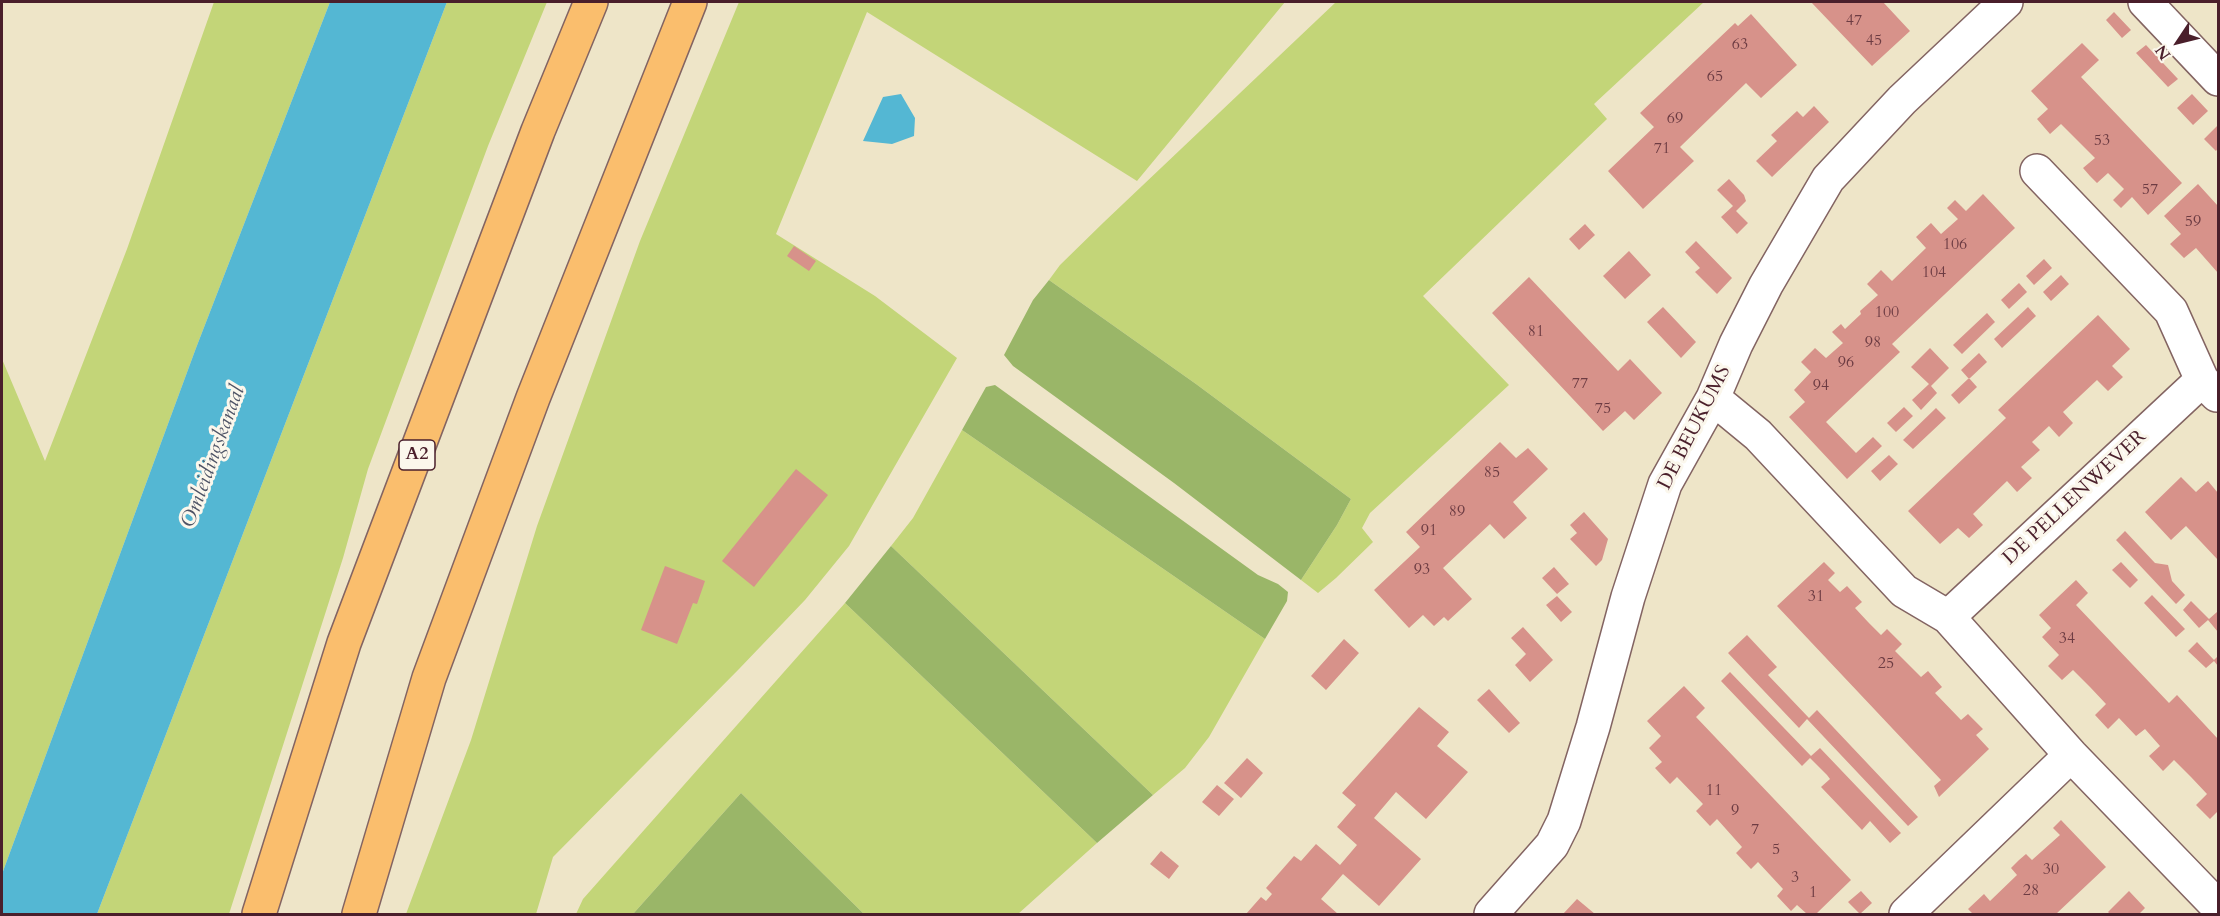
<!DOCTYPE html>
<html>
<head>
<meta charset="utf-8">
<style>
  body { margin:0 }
  #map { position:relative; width:2220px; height:916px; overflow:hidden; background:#eee5c8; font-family:Cardo,serif }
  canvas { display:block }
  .frame { position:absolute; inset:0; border:3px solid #4a1f2b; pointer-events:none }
  .north { position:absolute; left:2148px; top:12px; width:60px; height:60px; -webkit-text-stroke:4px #fbf7ec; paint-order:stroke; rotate:235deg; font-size:16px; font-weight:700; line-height:24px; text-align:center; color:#4a1f2b }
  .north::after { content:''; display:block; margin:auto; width:21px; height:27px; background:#4a1f2b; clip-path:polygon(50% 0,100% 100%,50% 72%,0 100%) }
</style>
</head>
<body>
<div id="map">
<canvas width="2220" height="916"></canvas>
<div class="frame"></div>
<div class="north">N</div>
</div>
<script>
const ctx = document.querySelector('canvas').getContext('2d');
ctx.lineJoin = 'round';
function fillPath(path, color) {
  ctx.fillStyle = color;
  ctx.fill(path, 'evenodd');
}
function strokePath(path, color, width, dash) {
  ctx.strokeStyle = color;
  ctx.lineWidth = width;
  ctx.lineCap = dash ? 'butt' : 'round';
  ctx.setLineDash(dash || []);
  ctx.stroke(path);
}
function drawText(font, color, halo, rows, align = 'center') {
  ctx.font = font + ' Cardo,serif';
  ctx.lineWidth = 6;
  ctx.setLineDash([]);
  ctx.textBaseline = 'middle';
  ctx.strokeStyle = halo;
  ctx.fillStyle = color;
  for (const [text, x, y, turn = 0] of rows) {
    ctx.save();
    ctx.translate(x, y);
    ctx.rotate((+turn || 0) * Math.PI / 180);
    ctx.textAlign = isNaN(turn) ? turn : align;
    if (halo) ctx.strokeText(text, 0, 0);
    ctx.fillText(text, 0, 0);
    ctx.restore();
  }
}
const green = new Path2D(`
  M214 2H330L196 348 2 874V359L45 461 127 249Z
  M447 2H547L488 146 368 469 343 558 229 914H97Z
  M739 2H1285L1137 181 867 12 776 234 875 296 957 358 849 546 805 600 739 669 553 857 536 914H406L471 740 537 526 640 241Z
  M1336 2H1704L1594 104 1607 119 1423 296 1509 385 1370 513 1362 528 1373 542 1336 578 1318 593 1301 580 1337 525 1351 499 1196 384 1049 280 1060 265 1104 222Z
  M962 430 1265 639 1209 737 1185 768 1153 795 891 546 913 518Z
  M845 603 1097 843 1018 914H864L741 793 633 914H576L583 899Z`);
const forest = new Path2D(`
  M1049 280 1196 384 1351 499 1337 525 1301 580 1174 483 1013 366 1004 355 1033 300Z
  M995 385 1258 575 1278 584 1288 592 1287 601 1265 639 962 430 986 387Z
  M891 546 1153 795 1097 843 845 603Z
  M741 793 864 914H633Z`);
const water = new Path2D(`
  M330 2H447L97 914H2V874L196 348Z
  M901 94 915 118 914 136 892 144 863 141 883 97Z`);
const building = new Path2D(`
  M1811 2H1883L1910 31 1872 66Z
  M2114 12 2131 30 2122 38 2106 20Z
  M1751 14 1797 65 1761 98 1746 83 1680 147 1694 161 1643 209 1608 171 1654 127 1640 113 1735 23 1738 26Z
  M2082 43 2099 60 2081 77 2182 183 2148 215 2132 197 2121 208 2113 200 2124 189 2108 173 2097 183 2090 176 2083 168 2095 158 2061 124 2050 134 2037 119 2048 109 2031 91Z
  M2146 45 2178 79 2168 87 2136 53Z
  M2192 94 2208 111 2193 125 2177 108Z
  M1814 106 1829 122 1772 177 1756 161 1777 141 1771 135 1797 111 1803 117Z
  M2218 125V148L2216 151 2204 139Z
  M1729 179 1744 195 1746 201 1736 211 1748 223 1737 234 1721 217 1733 206 1717 190Z
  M2198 184 2218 206V273L2196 248 2184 258 2170 244 2181 234 2164 216Z
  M1983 194 2015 228 1892 344 1900 352 1826 422 1856 453 1873 437 1882 446 1847 479 1789 417 1805 402 1794 390 1811 372 1801 362 1815 348 1826 358 1843 343 1832 332 1841 324 1845 329 1861 314 1860 311 1878 295 1867 284 1881 270 1892 281 1926 248 1916 237 1931 223 1941 234 1958 219 1947 208 1955 200 1966 211Z
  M1585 224 1595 235 1579 250 1569 239Z
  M1696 241 1732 278 1717 294 1695 272 1700 268 1685 252Z
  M794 246 816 261 809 271 787 256Z
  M1629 251 1651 275 1625 299 1603 276Z
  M2044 259 2052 268 2034 285 2026 276Z
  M2061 275 2069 284 2051 301 2043 292Z
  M1529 277 1618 371 1630 359 1662 393 1634 420 1625 411 1603 431 1492 313Z
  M2019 283 2027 292 2009 309 2001 300Z
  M1663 307 1696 342 1681 358 1647 322Z
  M2028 307 2036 316 2002 348 1994 339Z
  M1987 313 1995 322 1962 354 1953 345Z
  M2098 315 2130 349 2112 366 2123 377 2108 391 2097 380 2063 412 2073 423 2059 437 2049 426 2032 442 2040 450 2021 467 2032 478 2017 492 2007 481 1973 514 1983 525 1969 538 1958 528 1940 544 1908 511 2006 418 1998 410Z
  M1930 348 1949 368 1931 386 1937 393 1921 410 1912 400 1929 384 1911 367Z
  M1979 353 1987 362 1969 379 1961 370Z
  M1969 378 1977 387 1959 404 1951 395Z
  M1904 407 1913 416 1896 432 1887 423Z
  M1936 408 1946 418 1913 449 1903 440Z
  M1500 442 1516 458 1528 448 1548 469 1513 502 1527 518 1504 539 1490 524 1443 568 1472 599 1448 621 1444 617 1434 626 1423 615 1409 628 1374 590 1420 547 1406 532Z
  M1889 455 1898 464 1880 481 1871 471Z
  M796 469 828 495 754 587 722 561Z
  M2181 477 2196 492 2208 481 2218 493V560L2186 526 2171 540 2145 512Z
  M1584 512 1608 539 1602 560 1596 566 1570 539 1577 533 1570 525Z
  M2125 531 2155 563 2168 565 2172 581 2185 595 2176 604 2116 540Z
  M1824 562 1835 573 1828 580 1840 592 1847 586 1862 602 1855 608 1868 622 1881 635 1887 629 1902 644 1895 651 1921 677 1928 671 1942 687 1935 693 1961 720 1968 714 1983 729 1976 735 1989 749 1939 797 1934 786 1941 780 1777 606Z
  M2121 562 2138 580 2130 588 2112 570Z
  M665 566 705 581 697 604 693 603 677 644 641 630Z
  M1554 567 1569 584 1557 594 1542 578Z
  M2076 580 2088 593 2076 605 2169 703 2177 695 2218 739V811L2210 819 2196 805 2207 794 2191 777 2174 760 2163 771 2149 756 2160 746 2145 729 2136 736 2119 718 2108 729 2095 715 2106 704 2090 687 2073 670 2062 680 2048 666 2059 655 2042 637 2051 628 2039 615Z
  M2152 595 2185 629 2176 637 2144 603Z
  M1557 596 1572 612 1561 622 1546 605Z
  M2191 601 2209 619 2217 612 2218 613V632L2208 620 2199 628 2183 610Z
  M1523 627 1553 660 1530 682 1515 665 1526 654 1511 638Z
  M1747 635 1777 667 1768 675 1789 697 1809 718 1817 710 1918 817 1908 826 1807 719 1799 728 1728 653Z
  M1344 639 1359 653 1326 690 1311 676Z
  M2197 642 2214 660 2218 656V666L2214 661 2206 668 2188 651Z
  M1730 672 1811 756 1820 748 1901 833 1890 843 1870 821 1862 830 1821 787 1830 779 1827 775 1810 758 1802 766 1721 681Z
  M1684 686 1705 708 1696 717 1851 880 1816 914H1807L1797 905 1791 911 1777 896 1783 889 1758 862 1751 869 1736 853 1742 847 1717 819 1710 826 1696 811 1703 804 1677 777 1670 784 1655 768 1662 762 1649 748 1661 736 1647 721Z
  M1489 689 1520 723 1509 733 1477 700Z
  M1419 707 1449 732 1437 746 1468 772 1426 819 1396 792 1374 818 1421 859 1379 906 1343 874 1321 899 1338 914H1246L1261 897 1266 901 1272 894 1266 888 1294 856 1301 861 1316 844 1340 865 1357 845 1337 827 1356 805 1342 793Z
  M1247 758 1263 773 1241 798 1224 783Z
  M1217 785 1234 799 1219 816 1202 802Z
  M2061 820 2106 867 2056 914H1973L1968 909 1984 894 1990 901 2017 875 2011 868 2019 860 2026 854 2032 860 2060 835 2053 828Z
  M1161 851 1179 866 1169 879 1150 864Z
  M1861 891 1872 903 1860 914 1848 902Z
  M2129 891 2145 908 2139 914H2110L2108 912Z
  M1577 899 1595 914H1563Z`);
const street = new Path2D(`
  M2145 2 2218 79
  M2037 171 2171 311 2202 380 2217 395
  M1713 398 1758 435 1904 591 1948 617 2071 755 2218 907
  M1948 617 2202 380
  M1491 914 1552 845 1564 821 1593 727 1628 597 1665 484 1713 398 1736 344 1766 285 1828 179 1902 100 2006 2
  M1906 914 2071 755`);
const highway = new Path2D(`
  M259 914 344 643 538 131 591 2
  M359 914 429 678 533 398 690 2`);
const numberNames = [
  ["47",1854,21],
  ["45",1874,41],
  ["63",1740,45],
  ["65",1715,77],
  ["69",1675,119],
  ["53",2102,141],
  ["71",1662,149],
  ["57",2150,190],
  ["59",2193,222],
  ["106",1955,245],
  ["104",1934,273],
  ["100",1887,313],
  ["81",1536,332],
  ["98",1873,343],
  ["96",1846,363],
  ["77",1580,384],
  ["94",1821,386],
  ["75",1603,409],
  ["85",1492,473],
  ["89",1457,512],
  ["91",1429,531],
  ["93",1422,570],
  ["31",1816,597],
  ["34",2067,639],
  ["25",1886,664],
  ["11",1714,791],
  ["9",1735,811],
  ["7",1755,830],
  ["5",1776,850],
  ["30",2051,870],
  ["3",1795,878],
  ["28",2031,891],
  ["1",1813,893]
];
const shields = [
  [417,455,36]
];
const shieldNames = [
  ["A2",417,455]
];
const streetNames = [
  ["DE BEUKUMS",1695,428,-63],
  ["DE PELLENWEVER",2075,498,-43]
];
const waterNames = [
  ["Omleidingskanaal",214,457,-70]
];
fillPath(green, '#c3d578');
fillPath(forest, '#9ab668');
fillPath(water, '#54b7d3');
fillPath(building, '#d7928a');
strokePath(street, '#836462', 36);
strokePath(highway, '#836462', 36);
strokePath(street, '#fff', 33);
strokePath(highway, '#fabe6d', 33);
drawText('16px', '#6d3c43', null, numberNames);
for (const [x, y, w] of shields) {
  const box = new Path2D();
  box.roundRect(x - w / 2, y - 15, w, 30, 4.5);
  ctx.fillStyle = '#fbf7ec';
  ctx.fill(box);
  strokePath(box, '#4a1f2b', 1.5);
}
drawText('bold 18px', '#4a1f2b', null, shieldNames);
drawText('20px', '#4a1f2b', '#fbf7ec', streetNames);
drawText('italic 21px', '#4e5466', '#fbf7ec', waterNames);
</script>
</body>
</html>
